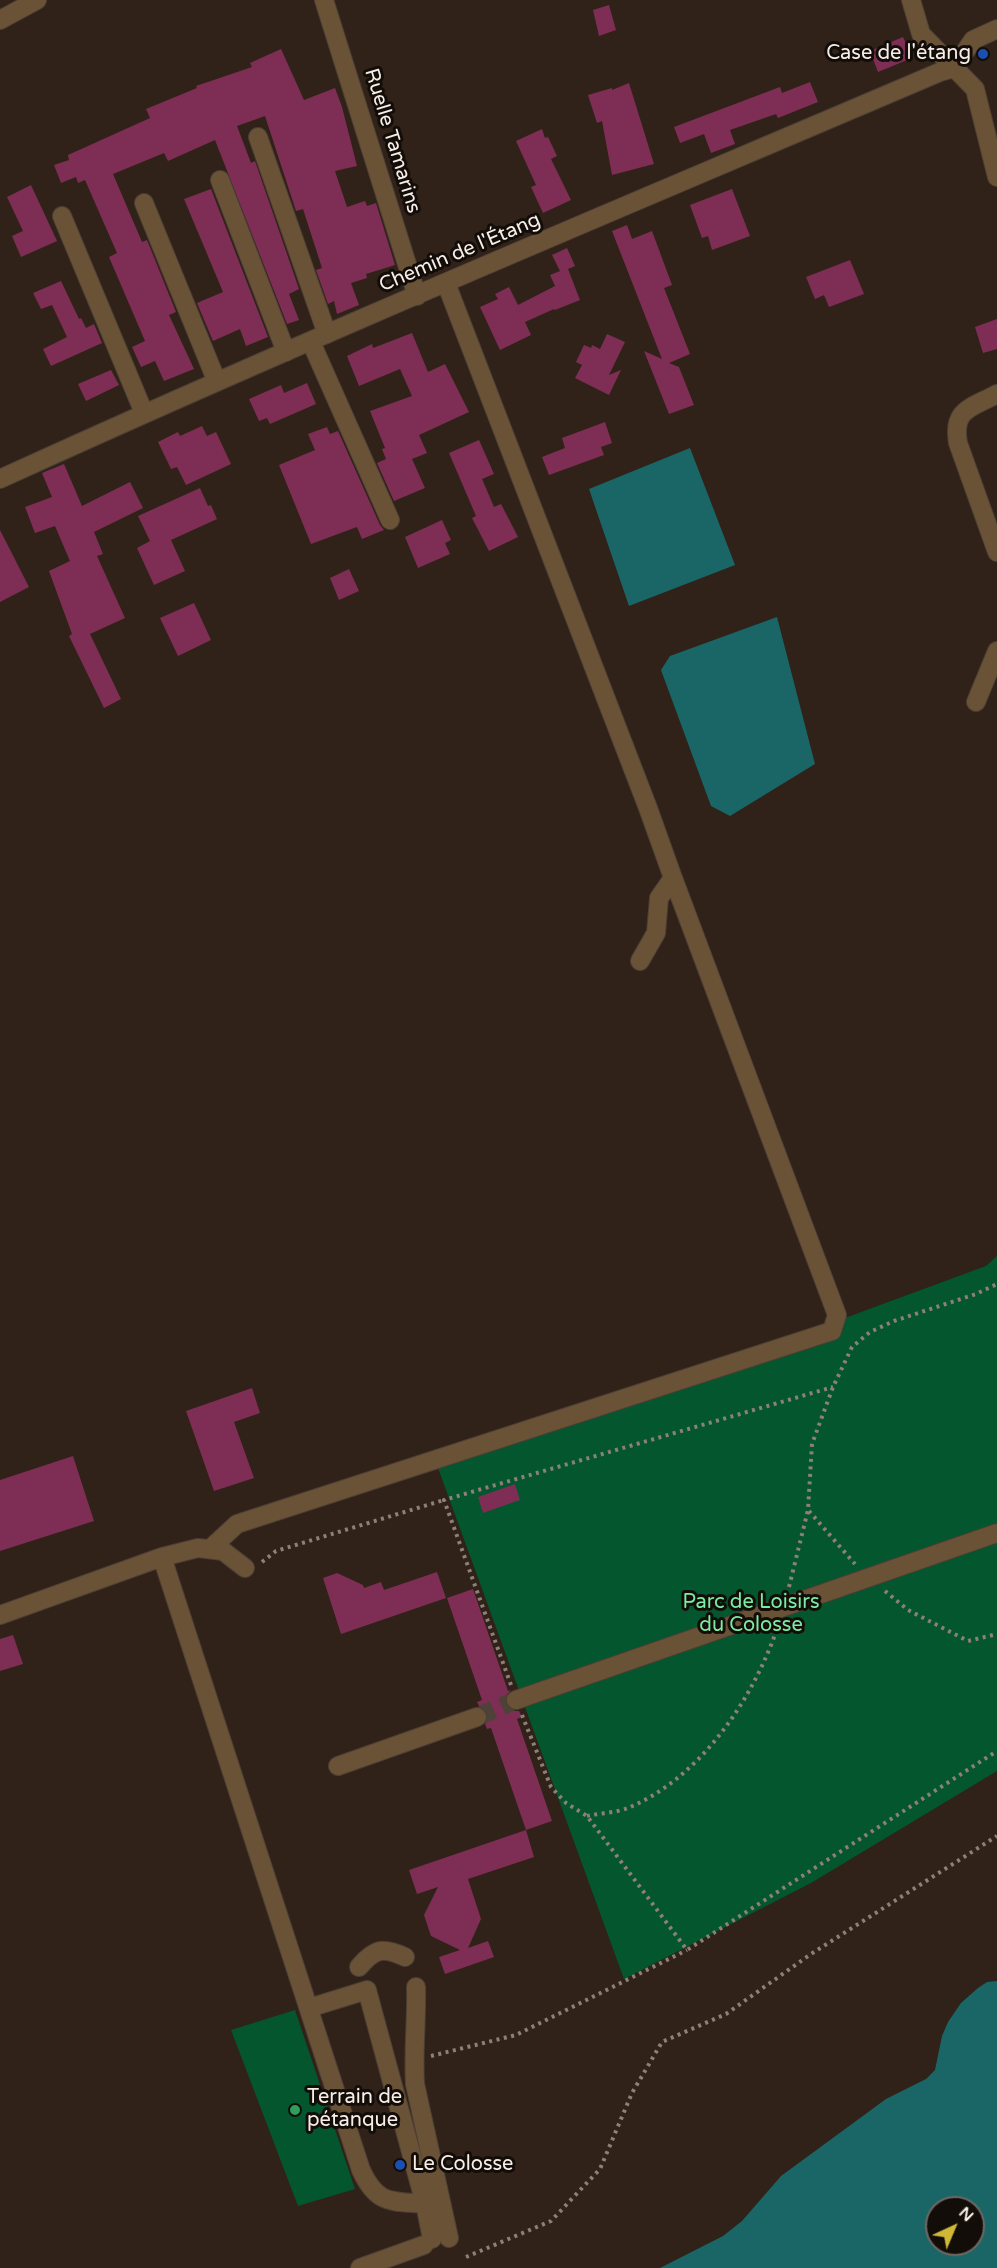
<!DOCTYPE html>
<html>
<head>
<meta charset="utf-8">
<style>
  body { margin:0 }
  #map { position:relative; width:997px; height:2268px; overflow:hidden; background:#302219; font-family:"Varela Round",sans-serif }
  canvas { display:block }
  .north { position:absolute; left:925px; top:2196px; width:60px; height:60px; box-sizing:border-box; background:#130d09; border:2px solid #6f6762; border-radius:50%; rotate:44deg; font-size:16px; font-weight:700; line-height:24px; text-align:center; color:#f8eee8 }
  .north::after { content:''; display:block; margin:auto; width:21px; height:27px; background:#cfb837; clip-path:polygon(50% 0,100% 100%,50% 72%,0 100%) }
</style>
</head>
<body>
<div id="map">
<canvas width="997" height="2268"></canvas>
<div class="north">N</div>
</div>
<script>
const ctx = document.querySelector('canvas').getContext('2d');
ctx.lineJoin = 'round';
function fillPath(path, color) {
  ctx.fillStyle = color;
  ctx.fill(path, 'evenodd');
}
function strokePath(path, color, width, dash) {
  ctx.strokeStyle = color;
  ctx.lineWidth = width;
  ctx.lineCap = dash ? 'butt' : 'round';
  ctx.setLineDash(dash || []);
  ctx.stroke(path);
}
function drawText(font, color, halo, rows, align = 'center') {
  ctx.font = font + ' "Varela Round",sans-serif';
  ctx.lineWidth = 6;
  ctx.setLineDash([]);
  ctx.textBaseline = 'middle';
  ctx.strokeStyle = halo;
  ctx.fillStyle = color;
  for (const [text, x, y, turn = 0] of rows) {
    ctx.save();
    ctx.translate(x, y);
    ctx.rotate((+turn || 0) * Math.PI / 180);
    ctx.textAlign = isNaN(turn) ? turn : align;
    if (halo) ctx.strokeText(text, 0, 0);
    ctx.fillText(text, 0, 0);
    ctx.restore();
  }
}
const green = new Path2D(`
  M997 1256V1771L811 1883 624 1979 438 1468 986 1266Z
  M295 2010 355 2189 298 2206 231 2030Z`);
const water = new Path2D(`
  M690 448 735 565 629 606 589 489Z
  M777 617 815 764 730 816 711 806 661 670 670 656Z
  M997 1981V2268H660L723 2236 742 2221 781 2176 886 2099 926 2079 935 2070 942 2036 948 2022 961 2003 978 1988 987 1982ZM937 2208H973V2244H937Z`);
const building = new Path2D(`
  M609 5 616 30 599 36 593 10Z
  M903 37 912 58 878 72 870 51Z
  M281 49 304 100 335 88 342 107 357 166 335 171 347 207 365 201 367 206 376 203 395 265 366 274 367 278 351 283 359 305 337 314 334 301 328 304 316 270 322 268 303 209 296 211 265 116 237 126 251 163 255 161 299 289 289 294 299 320 287 324 215 140 168 161 164 153 113 174 142 242 147 240 176 312 169 315 194 369 164 381 155 361 141 367 132 347 145 341 109 257 117 253 85 180 78 183 76 177 61 183 54 165 69 160 68 155 150 118 146 109 197 88 196 86 252 67 250 63Z
  M810 82 818 102 778 118 776 114 730 130 735 144 711 153 704 134 680 143 674 127 780 87 782 93Z
  M629 83 654 164 612 175 602 121 597 123 588 95 612 88V90Z
  M542 129 545 138 548 137 557 156 551 159 571 200 543 213 531 187 536 185 516 141Z
  M31 185 57 241 21 257 12 236 23 231 7 197Z
  M211 189 268 337 246 346 240 329 213 341 197 303 223 292 184 199Z
  M732 189 750 236 712 250 708 236 702 238 690 205Z
  M627 225 632 239 652 231 672 285 664 288 690 354 669 363 679 367 694 405 669 414 644 351 662 359 612 231Z
  M567 248 575 266 568 269 580 300 555 310 554 309 525 322 531 335 500 350 480 307 498 299 495 294 509 287 518 305 555 286 550 275 560 271 552 255Z
  M850 260 864 294 829 307 824 295 815 299 806 277Z
  M61 281 79 319 81 318 86 328 94 324 102 343 51 366 43 349 67 337 52 305 41 309 33 293Z
  M997 319V349L983 353 975 327Z
  M412 333 428 372 445 364 469 412 419 435 427 453 412 459 425 488 394 501 377 463 386 459 382 449 385 448 370 411 412 396 400 369 359 386 347 356 372 344 373 348Z
  M607 334 625 342 609 375 621 370 609 395 575 378 582 365 576 362 584 345 591 348 592 345 600 349Z
  M111 370 119 385 86 401 78 384Z
  M307 383 316 404 270 424 267 418 259 421 249 399 281 385 284 393Z
  M605 422 612 443 601 447 604 455 549 475 542 457 565 448 562 438Z
  M202 426 207 436 216 432 231 464 186 485 177 467 171 469 158 442 178 432 180 436Z
  M327 427 330 434 338 431 380 525 384 530 362 539 357 527 311 544 279 465 315 450 308 434Z
  M479 440 494 474 482 479 494 507 501 504 518 537 489 551 472 518 476 516 449 453Z
  M64 464 82 506 130 482 143 508 94 532 103 554 97 556 125 618 90 634 121 699 104 708 69 636 72 634 49 571 70 561 55 526 35 533 25 507 52 497 42 473Z
  M200 488 208 506 211 505 217 519 171 540 185 571 154 585 137 548 150 541 138 516Z
  M442 520 451 540 445 543 450 554 418 568 405 537Z
  M0 530 29 587 0 602Z
  M349 569 359 591 339 600 330 578Z
  M194 603 211 640 178 656 160 618Z
  M252 1388 260 1413 234 1422 254 1478 214 1491 186 1411Z
  M73 1456 94 1521 0 1551V1480Z
  M515 1484 520 1500 483 1513 478 1497Z
  M437 1572 446 1598 341 1634 323 1578 337 1573 363 1585 364 1588 381 1582 384 1590Z
  M473 1589 508 1691 511 1690 505 1697 506 1704 513 1711H519L522 1717 517 1719 552 1821 526 1830 491 1728 487 1729 485 1724 488 1718 487 1713 479 1706 477 1702 482 1700 447 1598Z
  M13 1635 23 1664 0 1671V1639Z
  M526 1830 534 1857 468 1879 481 1919 468 1948 488 1941 494 1957 445 1974 439 1957 460 1950 431 1936 424 1915 438 1887 417 1894 409 1870Z`);
const minorTunnel = new Path2D(`
  M477 1717 516 1700`);
const path = new Path2D(`
  M809 1511 855 1564
  M262 1562 276 1551 444 1500
  M789 1587 808 1510 812 1444 833 1387 852 1347 870 1332 894 1321 976 1294 997 1284
  M885 1591 908 1610 968 1641 997 1634
  M511 1685 444 1500 833 1387
  M522 1715 551 1787 566 1803 587 1816 687 1950 997 1751
  M587 1816C600 1813 616 1813 628 1808 700 1778 752 1701 777 1629
  M431 2056 516 2035 687 1950
  M466 2257 551 2221 600 2169 632 2093 662 2042 726 2014 811 1954 997 1836`);
const minor = new Path2D(`
  M324 0 417 296
  M911 0 921 34 975 89 997 177
  M0 20 37 0
  M258 137 327 334
  M220 180 286 352
  M144 203 217 382
  M62 216 144 413
  M446 283 648 808 673 878
  M311 342 390 520
  M997 394C971 408 952 409 958 443L997 552
  M0 479C311 337 626 206 940 72L954 68 973 40 997 29
  M976 702 997 651
  M210 1549 237 1524 832 1331 837 1315 673 878 659 898 656 933 640 961
  M162 1557 361 2170C377 2205 391 2201 425 2204
  M0 1615 162 1557 198 1548 223 1551 245 1568
  M516 1700 997 1533
  M338 1766 477 1717
  M359 1967C375 1948 383 1947 405 1957
  M416 1987C417 2019 413 2051 415 2084L449 2238
  M309 2008 367 1990 425 2204 432 2239
  M360 2268 424 2245`);
const markers = [
  [983,54,6,"#1a4fb4"],
  [295,2110,6,"#2e9e5b"],
  [400,2165,6,"#1a4fb4"]
];
const poiNames = [
  ["Case de l'étang",971,54,"right"],
  ["Terrain de",307,2098],
  ["pétanque",307,2121],
  ["Le Colosse",412,2165]
];
const streetNames = [
  ["Ruelle Tamarins",392,141,73],
  ["Chemin de l'Étang",460,253,-23]
];
const parkNames = [
  ["Parc de Loisirs",751,1603],
  ["du Colosse",751,1626]
];
fillPath(green, '#03562d');
fillPath(water, '#1a6666');
fillPath(building, '#7e2e54');
strokePath(minorTunnel, '#4e4138', 18, [18, 9]);
strokePath(minor, '#4c3f36', 20);
strokePath(path, '#8c8079', 4, [3, 4.5]);
strokePath(minor, '#6a5236', 18);
for (const [x, y, r, color] of markers) {
  const dot = new Path2D();
  dot.arc(x, y, r, 0, 2 * Math.PI);
  ctx.fillStyle = color;
  ctx.fill(dot);
  strokePath(dot, '#130d09', 2);
}
drawText('20px', '#f8eee8', '#130d09', poiNames, 'left');
drawText('20px', '#f8eee8', '#130d09', streetNames);
drawText('20px', '#79eda4', '#130d09', parkNames);
</script>
</body>
</html>
